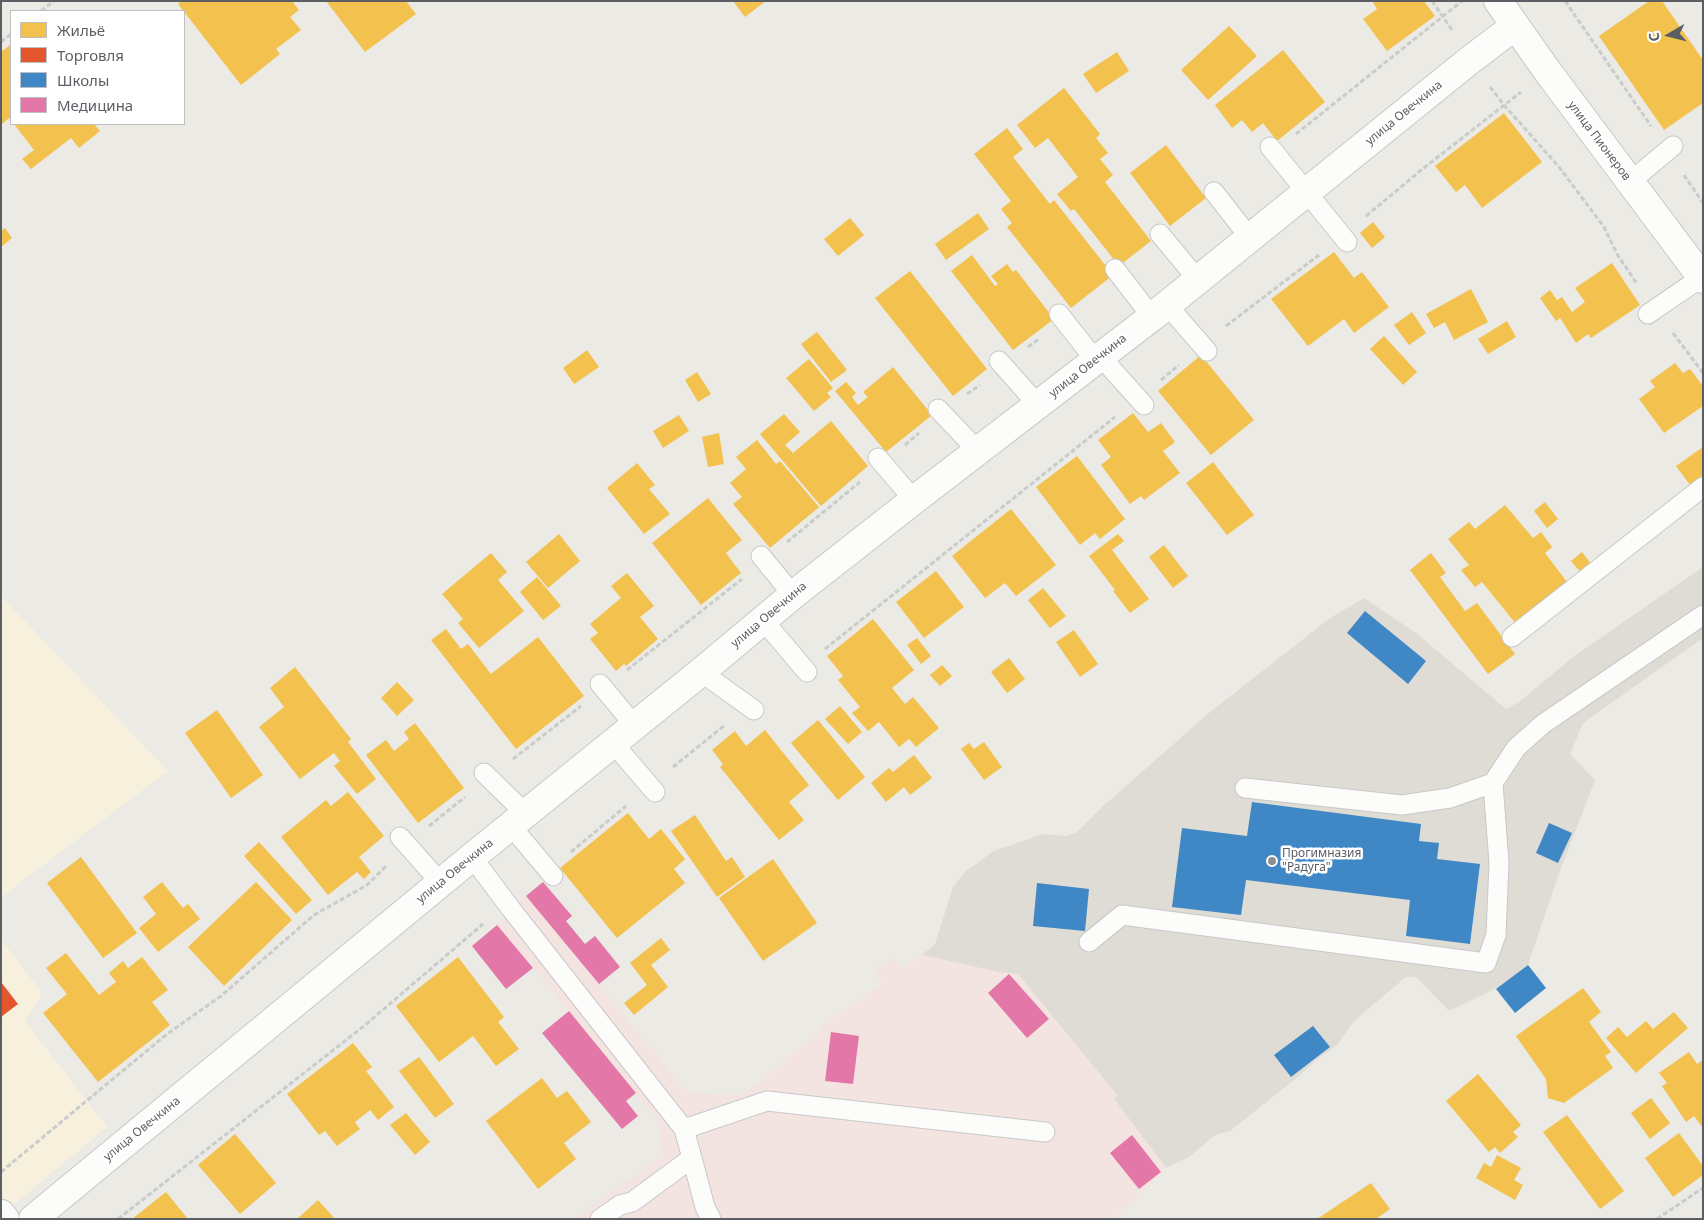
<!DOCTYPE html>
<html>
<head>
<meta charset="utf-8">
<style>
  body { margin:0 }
  #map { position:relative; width:1704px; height:1220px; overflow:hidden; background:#ebeae5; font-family:"Noto Sans",sans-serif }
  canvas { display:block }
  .frame { position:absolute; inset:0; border:2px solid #5b5f64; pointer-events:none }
  .legend { position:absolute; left:10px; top:10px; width:175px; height:115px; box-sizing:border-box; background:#fff; border:1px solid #bdbfc1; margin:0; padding:6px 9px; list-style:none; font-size:15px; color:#5b5f64 }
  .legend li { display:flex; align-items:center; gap:10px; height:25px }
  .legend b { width:25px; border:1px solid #bdbfc1 }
  .north { position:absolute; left:1644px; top:10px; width:50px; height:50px; -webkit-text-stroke:4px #fff; paint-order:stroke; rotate:262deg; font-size:14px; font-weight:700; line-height:20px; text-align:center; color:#5b5f64 }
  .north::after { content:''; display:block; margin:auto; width:18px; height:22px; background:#5b5f64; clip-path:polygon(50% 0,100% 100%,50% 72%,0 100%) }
</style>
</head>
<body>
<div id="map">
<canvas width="1704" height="1220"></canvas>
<div class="frame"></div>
<ul class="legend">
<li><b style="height:14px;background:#f2c14e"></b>Жильё</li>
<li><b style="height:14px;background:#e4572e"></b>Торговля</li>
<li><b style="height:14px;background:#3f88c5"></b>Школы</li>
<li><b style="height:14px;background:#e377a8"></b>Медицина</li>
</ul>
<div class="north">С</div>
</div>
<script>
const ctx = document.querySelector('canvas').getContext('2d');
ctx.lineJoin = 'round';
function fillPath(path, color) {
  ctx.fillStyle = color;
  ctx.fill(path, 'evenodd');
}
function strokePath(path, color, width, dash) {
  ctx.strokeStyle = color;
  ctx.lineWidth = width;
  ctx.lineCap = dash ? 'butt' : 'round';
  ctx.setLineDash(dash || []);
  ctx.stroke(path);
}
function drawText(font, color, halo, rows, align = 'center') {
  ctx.font = font + ' "Noto Sans",sans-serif';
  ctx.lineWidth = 5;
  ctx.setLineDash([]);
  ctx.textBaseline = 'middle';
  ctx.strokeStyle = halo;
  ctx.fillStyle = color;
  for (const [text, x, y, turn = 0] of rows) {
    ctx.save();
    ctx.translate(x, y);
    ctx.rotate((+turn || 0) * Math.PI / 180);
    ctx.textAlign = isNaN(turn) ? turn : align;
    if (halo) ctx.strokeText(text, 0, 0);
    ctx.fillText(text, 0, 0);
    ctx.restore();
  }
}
const commercial = new Path2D(`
  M1 596 168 771 1 897Z
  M1 939 42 993 25 1021 107 1127 1 1215Z`);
const education = new Path2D(`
  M1703 567V638L1583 723 1570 754 1595 780 1559 873 1528 965 1499 987 1449 1011 1416 977H1406L1355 1020 1337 1045 1315 1061 1299 1076 1230 1131 1215 1135 1189 1157 1166 1168 1113 1098 1117 1095 1018 974 998 972 922 955 935 944 953 887 966 871 994 851 1043 834 1067 836 1077 832 1102 807 1209 713 1330 618 1364 598 1416 633 1506 709 1519 702 1573 657Z`);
const medical = new Path2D(`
  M526 896 688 1093 743 1095 819 1032V1028L882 984 873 972 891 957 904 969 922 955 998 972 1018 974 1117 1096 1114 1099 1166 1168 1131 1205 1112 1219H574L662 1155 656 1117 497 925 511 909Z`);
const homes = new Path2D(`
  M181 1H292L299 10 290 17 301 30 276 49 280 54 241 85 178 4Z
  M326 1H406L416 14 365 52Z
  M733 1H766L745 17Z
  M1372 1H1424L1435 16 1387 51 1363 19 1377 9Z
  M1649 1H1662L1703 60V103L1664 130 1599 36Z
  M1229 26 1257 56 1208 100 1181 70Z
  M10 45 11 121 9 118 1 125V52Z
  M1283 50 1325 102 1277 141 1263 123 1252 132 1242 120 1232 128 1215 105Z
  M1117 52 1129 71 1096 93 1083 74Z
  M1064 88 1100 134 1096 138 1108 153 1100 159 1113 175 1105 182 1151 241 1119 266 1074 209 1071 211 1057 194 1078 177 1048 138 1035 148 1017 125Z
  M1504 113 1542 162 1482 208 1465 185 1456 192 1435 166Z
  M14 124H94L100 131 79 148 71 138 31 169 22 159 34 150Z
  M1007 128 1023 149 1013 157 1050 204 1054 200 1113 275 1071 308 1007 227 1012 223 1001 209 1011 201 974 154Z
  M1166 145 1206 198 1170 226 1130 173Z
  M978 213 989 229 946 260 935 244Z
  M850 218 864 235 838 256 824 239Z
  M1373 222 1385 237 1372 248 1360 233Z
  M5 228 12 238 1 247V231Z
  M1334 252 1354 278 1362 272 1389 307 1354 333 1344 319 1308 346 1271 299Z
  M972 255 995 286 998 284 991 276 1007 264 1013 272 1016 270 1054 319 1013 350 951 271Z
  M1612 263 1640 305 1591 338 1588 334 1576 343 1560 318 1556 321 1540 298 1550 290 1557 300 1562 297 1572 312 1585 302 1575 288Z
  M910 271 987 369 953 396 875 298Z
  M1471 289 1488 322 1454 340 1445 322 1434 328 1426 314Z
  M1412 312 1426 333 1409 345 1394 325Z
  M1507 321 1516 337 1488 354 1478 339Z
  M817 332 847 370 831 382 801 344Z
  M1384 336 1417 372 1403 385 1370 349Z
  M587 350 599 367 574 384 563 368Z
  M1201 355 1254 420 1211 455 1158 391Z
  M809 359 833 388 827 393 831 397 814 411 786 378Z
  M1675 363 1683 373 1690 369 1703 386V406L1664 433 1639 399 1655 387 1650 381Z
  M893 367 932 415 886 452 835 391 846 382 856 393 852 397 858 405 868 397 863 392Z
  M697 372 711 394 698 402 685 380Z
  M1133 413 1148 432 1161 423 1175 442 1163 451 1180 473 1144 500 1141 496 1130 504 1101 465 1111 457 1098 440Z
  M784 414 800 432 785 445 793 453 831 421 868 466 821 506 760 434Z
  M679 415 689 431 663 448 653 431Z
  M719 433 724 464 708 467 702 437Z
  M757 440 776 464 780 461 819 507 770 548 733 504 742 497 730 483 746 469 736 457Z
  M1703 447V475L1690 485 1676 466Z
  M1077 456 1125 519 1100 539 1095 533 1080 545 1036 487Z
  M1213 462 1254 515 1227 535 1186 483Z
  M637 463 655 485 649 489 670 514 644 534 607 488Z
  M708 498 742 540 726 553 741 573 701 605 652 543Z
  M1545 502 1558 519 1547 528 1534 511Z
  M1505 505 1533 538 1541 532 1552 547 1545 553 1567 582 1516 624 1482 582 1475 587 1461 570 1469 565 1448 539 1469 522 1475 529Z
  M1011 509 1056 565 1016 596 1005 583 985 598 952 556Z
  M559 534 580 561 548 588 526 562Z
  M1118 534 1124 541 1112 550 1149 599 1130 613 1113 591 1115 590 1089 556Z
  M1164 545 1188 576 1173 588 1149 557Z
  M1582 552 1592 565 1582 574 1571 561Z
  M491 553 507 572 498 580 524 611 479 648 458 623 463 619 442 594Z
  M1431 553 1446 573 1440 577 1465 611 1477 603 1515 654 1488 674 1410 570Z
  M936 571 964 607 924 638 896 602Z
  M627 573 654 606 640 617 658 639 626 666 624 664 616 671 590 639 598 633 590 624 621 598 611 586Z
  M537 577 561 606 543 620 520 592Z
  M1043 588 1066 616 1050 628 1028 600Z
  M873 619 914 670 892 688 905 704 913 697 939 728 916 747 909 739 899 747 879 722 868 731 852 713 860 707 838 680 843 676 827 656Z
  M446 629 461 649 468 644 491 674 538 637 584 696 516 749 431 640Z
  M1074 630 1098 664 1080 677 1056 642Z
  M917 638 931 656 921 664 907 645Z
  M1009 658 1025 679 1007 693 991 672Z
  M942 665 952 676 940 686 930 675Z
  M295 667 351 739 348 742 376 779 357 794 334 766 340 761 334 753 300 779 259 727 284 707 270 688Z
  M397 682 414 700 397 716 381 698Z
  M840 706 862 732 848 744 825 719Z
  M217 710 263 775 231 798 185 733Z
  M818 720 865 777 838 800 791 743Z
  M415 723 464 788 418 823 366 755 386 740 394 751 409 739 404 732Z
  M765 730 809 785 789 802 804 820 779 840 720 767 723 764 712 750 735 731 746 746Z
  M984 742 1002 767 984 780 961 749 969 743 974 749Z
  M914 755 932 778 910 795 904 787 886 802 871 783 889 768 893 772Z
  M348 792 384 836 359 857 371 872 364 879 357 872 328 895 281 837 326 800 331 806Z
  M628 813 649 839 661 829 685 859 674 869 685 883 617 938 560 868Z
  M695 815 726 861 732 857 745 877 717 897 671 831Z
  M259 842 312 900 296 914 244 856Z
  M81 857 137 933 103 958 47 883Z
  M773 859 817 923 763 961 719 898Z
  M162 882 183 908 188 904 200 919 158 952 139 928 156 914 143 897Z
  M256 882 292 920 224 986 188 947Z
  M661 938 670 950 651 965 668 987 634 1015 624 1003 647 985 630 963Z
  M66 953 99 995 116 982 109 973 123 961 128 968 142 957 168 990 152 1002 170 1025 98 1082 43 1013 67 994 46 968Z
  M458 957 504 1017 498 1022 519 1049 496 1066 473 1036 439 1062 396 1006Z
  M1583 988 1601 1012 1589 1022 1611 1052 1605 1056 1613 1068 1564 1103 1548 1098 1546 1079 1516 1036Z
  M1674 1012 1688 1028 1636 1073 1606 1038 1618 1027 1627 1037 1646 1021 1653 1029Z
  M353 1043 372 1067 366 1071 394 1107 378 1120 370 1110 355 1122 360 1129 337 1146 325 1131 319 1135 287 1094Z
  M1689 1052 1697 1064 1703 1060V1128L1694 1116 1686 1122 1662 1086 1667 1083 1659 1073Z
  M419 1057 454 1104 435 1118 399 1071Z
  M1478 1074 1521 1125 1513 1132 1518 1137 1500 1153 1495 1147 1489 1152 1446 1101Z
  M542 1078 557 1098 567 1091 591 1122 564 1143 576 1159 538 1189 486 1121Z
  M1651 1098 1670 1123 1650 1139 1631 1113Z
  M406 1113 430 1142 415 1155 390 1125Z
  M1567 1115 1624 1191 1600 1209 1543 1132Z
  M1679 1133 1703 1166V1175L1673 1197 1645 1158Z
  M235 1134 276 1183 240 1214 198 1165Z
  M1497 1155 1521 1168 1514 1180 1523 1185 1515 1200 1476 1178 1484 1163 1491 1167Z
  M1371 1183 1390 1209 1376 1219H1317Z
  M166 1192 188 1219H132Z
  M318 1200 335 1219H297Z`);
const shops = new Path2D(`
  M1 982 18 1004 1 1017Z`);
const schools = new Path2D(`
  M1365 611 1426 661 1408 684 1347 633Z
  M1252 802 1421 824 1419 841 1439 843 1437 859 1480 864 1470 944 1406 936 1410 900 1246 880 1241 915 1172 907 1182 828 1247 836Z
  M1549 823 1572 833 1558 863 1536 853Z
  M1037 883 1089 889 1085 931 1033 926Z
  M1528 965 1546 988 1515 1013 1496 989Z
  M1313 1026 1330 1047 1291 1077 1274 1055Z`);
const health = new Path2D(`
  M543 882 572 916 566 921 585 944 595 936 620 967 599 984 526 896Z
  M497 925 533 968 506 989 472 946Z
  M1009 974 1049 1019 1027 1038 988 993Z
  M569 1011 636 1093 626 1101 638 1116 622 1129 542 1033Z
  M831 1032 859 1036 853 1084 825 1081Z
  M1132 1135 1161 1172 1139 1189 1110 1153Z`);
const path = new Path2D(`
  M1432 1 1452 30
  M1565 1 1651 126
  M41 11 54 1
  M1 42 11 34
  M1490 87 1504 105 1559 167 1604 227 1617 254 1637 284
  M1296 134 1462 1
  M1684 175 1703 203
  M1366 216 1425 167 1521 92
  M1226 326 1319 255
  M1673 333 1703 373
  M1028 347 1039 339
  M1161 380 1179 365
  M967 394 980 385
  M905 445 919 433
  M787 542 860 482
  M825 649 1115 417
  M627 670 742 579
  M513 759 581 706
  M673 767 725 725
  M429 826 465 797
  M571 852 626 806
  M1 1172 167 1034 221 996 314 915 367 885 386 866
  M118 1219 364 1026 483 924
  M1657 1219 1703 1188`);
const service = new Path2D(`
  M1270 147 1347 242
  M1630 182 1673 146
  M1214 192 1250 238
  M1160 234 1198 280
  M1115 269 1152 317
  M1167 305 1207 351
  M1059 314 1096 361
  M1648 314 1702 277
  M1101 357 1144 405
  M999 361 1038 405
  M938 409 978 451
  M878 458 914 500
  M761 556 793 595
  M763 620 807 672
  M1512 637 1703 487
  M701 672 754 710
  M600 684 635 726
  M613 743 655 792
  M484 773 526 814
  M1245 788 1402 805 1450 798 1493 783
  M511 826 553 876
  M400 837 441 883
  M472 857 511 909 684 1129 692 1158 632 1202 620 1205 600 1219
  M1089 942 1122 915 1486 963 1496 935 1499 863 1493 783 1516 748 1543 724 1703 615
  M684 1129 767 1101 1045 1132
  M692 1158 705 1207 711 1219`);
const minor = new Path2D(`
  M33 1219 472 857 701 672 793 595 914 500 1152 317 1470 60 1515 26`);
const tertiary = new Path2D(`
  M1498 1 1548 72 1703 279`);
const secondary = new Path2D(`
  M1 1214 5 1219`);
const markers = [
  [1272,861,5,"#8d9091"]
];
const streetNames = [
  ["улица Овечкина",1404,113,-39],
  ["улица Пионеров",1599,141,53],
  ["улица Овечкина",1088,366,-38],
  ["улица Овечкина",769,615,-40],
  ["улица Овечкина",455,871,-39],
  ["улица Овечкина",142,1129,-39]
];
const poiNames = [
  ["Прогимназия",1282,854],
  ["\"Радуга\"",1282,868]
];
fillPath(commercial, '#f6f0dd');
fillPath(education, '#dfdcd5');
fillPath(medical, '#f4e4e1');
fillPath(homes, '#f2c14e');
fillPath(shops, '#e4572e');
fillPath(schools, '#3f88c5');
fillPath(health, '#e377a8');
strokePath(service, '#c8c8c7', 21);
strokePath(minor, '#c8c8c7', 30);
strokePath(tertiary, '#c8c8c7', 30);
strokePath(secondary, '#c7c7c6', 30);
strokePath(path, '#c8ccca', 3, [5, 2.5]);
strokePath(service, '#fcfcfb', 19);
strokePath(minor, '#fcfcfb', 28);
strokePath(tertiary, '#fcfcfb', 28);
strokePath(secondary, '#fcfcfb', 28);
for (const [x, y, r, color] of markers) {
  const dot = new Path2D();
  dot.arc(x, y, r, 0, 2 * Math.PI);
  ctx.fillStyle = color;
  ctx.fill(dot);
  strokePath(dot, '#fff', 2);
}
drawText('12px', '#5b5f64', '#fff', streetNames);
drawText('12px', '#5b5f64', '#fff', poiNames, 'left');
</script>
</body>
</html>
